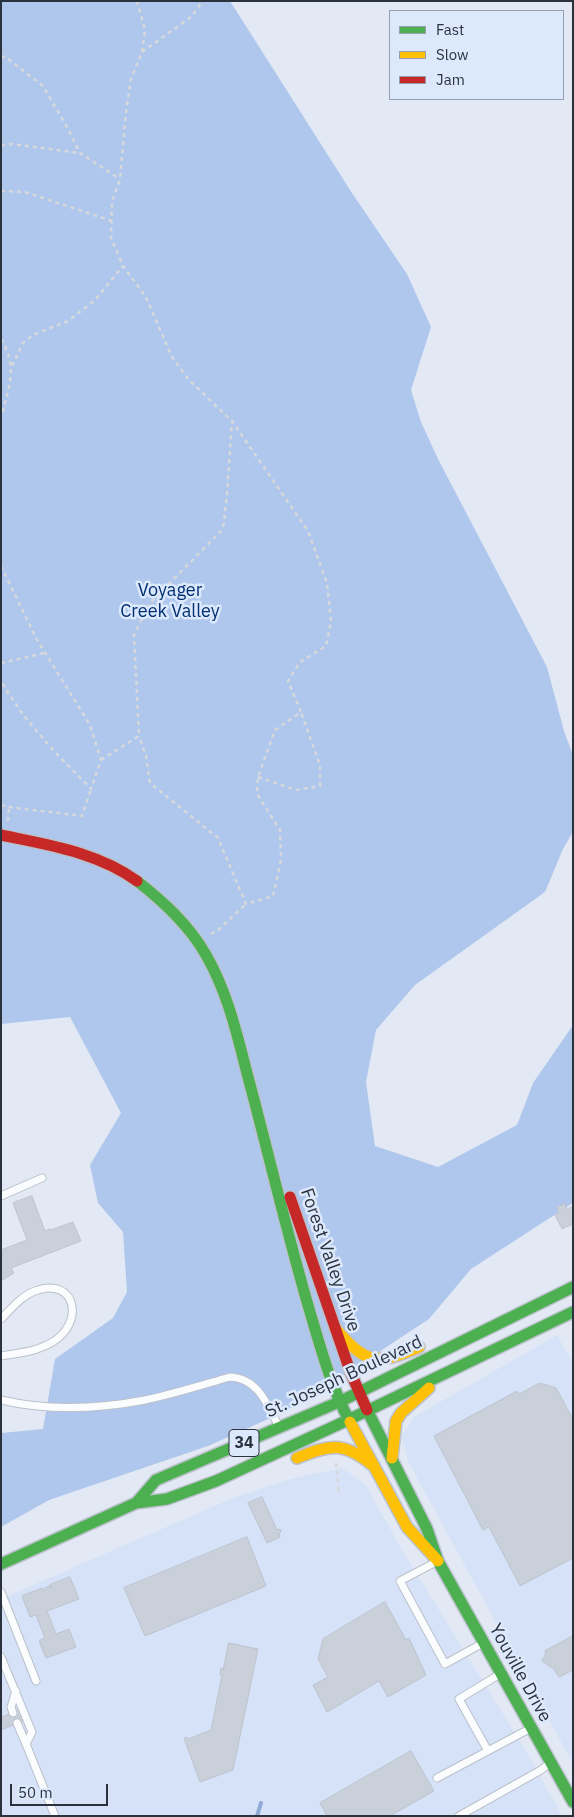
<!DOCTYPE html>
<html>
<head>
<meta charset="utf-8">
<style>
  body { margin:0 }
  #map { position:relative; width:574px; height:1817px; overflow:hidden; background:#e3e9f4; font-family:"IBM Plex Sans",sans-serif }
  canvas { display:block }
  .frame { position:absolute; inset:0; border:2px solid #2a323d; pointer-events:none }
  .legend { position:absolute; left:389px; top:10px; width:175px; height:90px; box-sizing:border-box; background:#dce8fb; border:1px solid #959faf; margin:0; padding:6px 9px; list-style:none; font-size:15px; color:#2a323d }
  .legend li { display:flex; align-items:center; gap:10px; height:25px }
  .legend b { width:25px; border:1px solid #959faf }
  .scale { position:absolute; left:10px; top:1784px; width:98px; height:22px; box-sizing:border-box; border:2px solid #2a323d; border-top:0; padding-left:6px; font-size:15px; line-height:18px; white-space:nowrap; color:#2a323d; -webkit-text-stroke:4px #dce8fb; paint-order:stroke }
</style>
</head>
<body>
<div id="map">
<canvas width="574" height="1817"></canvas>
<div class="frame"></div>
<ul class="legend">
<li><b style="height:6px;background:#4caf50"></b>Fast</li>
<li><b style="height:6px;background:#ffc107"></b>Slow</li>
<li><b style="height:6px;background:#c62828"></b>Jam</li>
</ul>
<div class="scale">50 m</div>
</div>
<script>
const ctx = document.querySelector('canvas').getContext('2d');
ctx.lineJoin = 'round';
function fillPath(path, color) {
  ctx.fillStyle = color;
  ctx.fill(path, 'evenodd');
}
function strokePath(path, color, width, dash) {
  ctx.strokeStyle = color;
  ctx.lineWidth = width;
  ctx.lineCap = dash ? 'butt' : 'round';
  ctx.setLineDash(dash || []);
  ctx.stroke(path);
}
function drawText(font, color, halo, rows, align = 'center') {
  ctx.font = font + ' "IBM Plex Sans",sans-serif';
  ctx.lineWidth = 5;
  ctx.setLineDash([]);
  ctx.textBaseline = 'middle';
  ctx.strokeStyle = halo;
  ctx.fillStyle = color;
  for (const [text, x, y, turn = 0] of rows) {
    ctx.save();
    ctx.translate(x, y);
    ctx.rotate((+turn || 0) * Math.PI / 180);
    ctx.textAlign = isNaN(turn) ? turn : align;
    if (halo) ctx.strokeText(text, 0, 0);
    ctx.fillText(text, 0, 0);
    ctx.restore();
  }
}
const built = new Path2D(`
  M557 1335 573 1363V1764L409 1463 401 1436 414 1417Z
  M342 1468 365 1484 404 1553 530 1758 562 1816H1V1599L235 1497 294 1478Z`);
const forest = new Path2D(`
  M1 1H230L352 193 407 274 431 327 411 390 421 422 438 459 547 667 564 731 573 755V832L563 849 545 892 415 985 376 1030 366 1082 375 1146 438 1167 517 1125 533 1083 573 1025V1203L471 1269 429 1319 338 1379 284 1412 208 1446 49 1500 1 1527V1433L43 1429 55 1359 113 1318 127 1292 123 1232 98 1203 90 1165 121 1113 70 1017 1 1024Z`);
const stream = new Path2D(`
  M257 1816 261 1803`);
const building = new Path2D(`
  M32 1196 45 1231 50 1229 51 1230 73 1222 81 1241 11 1268 14 1273 1 1281V1250L27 1240 13 1203Z
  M565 1204 567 1209 572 1207 573 1209V1224L562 1229 555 1215 559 1213 557 1207Z
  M540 1383 556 1388 573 1419V1558L520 1586 489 1527 483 1530 434 1436 517 1391 519 1394Z
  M262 1497 277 1530 280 1529 281 1532 279 1533 280 1537 267 1543 248 1503Z
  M247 1537 266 1586 145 1636 124 1588Z
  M70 1577 79 1599 47 1611 56 1634 69 1629 76 1647 46 1658 39 1641 45 1638 36 1615 30 1617 22 1596 42 1588 45 1591V1588L50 1586 52 1588 50 1585Z
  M385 1602 406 1640 409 1638 410 1640 426 1675 388 1697 379 1681 327 1712 313 1685 328 1677 318 1659 323 1639Z
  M573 1636V1670L559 1677 554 1669 542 1661 546 1653 545 1651Z
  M229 1643 258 1649 233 1770 200 1782 184 1738 187 1737 188 1739 211 1730 222 1675H220L221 1668 223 1669Z
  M19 1710 23 1721 1 1730V1718Z
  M411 1751 434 1791 390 1816H327L320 1803Z`);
const path = new Path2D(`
  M137 1 145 30 142 52 131 79 126 112 120 179 112 202 111 238 123 266 146 297 172 357 189 380 232 421 308 531 327 583 331 621 326 646 300 662 288 681 301 712 275 730 258 777 257 794 280 830 281 860 273 896 246 904 218 838 150 783 146 756 139 736
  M142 52 191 17 203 1
  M1 56 7 58 43 86 67 127 80 153 120 179
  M1 145 12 144 80 153
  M1 191 25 192 112 221
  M1 339C18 366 9 388 1 417
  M12 366 23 343 33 335 68 321 95 300 123 266
  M1 566 36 638 90 725 101 760 91 789 53 750 24 716 1 682
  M1 663 45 653
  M101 760 139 736 134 635 149 604 223 529 227 495 232 422
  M258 777 296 790 320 786V765L301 712
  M1 805 9 807 82 816 91 789
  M8 821 9 807
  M211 934 218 930 246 904
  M336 1463 339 1494`);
const lane = new Path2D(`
  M1 1196 42 1178
  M1 1319C12 1308 23 1294 38 1290 74 1279 84 1318 57 1339 41 1351 20 1353 1 1356
  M1 1400C48 1411 98 1409 145 1400 174 1394 202 1385 230 1377 257 1378 267 1403 278 1425
  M436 1562 400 1581 445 1664 483 1643
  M1 1592 36 1681
  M1 1657 32 1732 26 1744 55 1816
  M13 1713 11 1707 16 1691
  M17 1723 26 1744
  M488 1751 459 1699 500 1674
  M437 1778 531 1728
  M459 1816 541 1770 550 1763`);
const fast = new Path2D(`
  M137 881C164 902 189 925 206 955 228 993 237 1035 248 1077 269 1155 287 1234 310 1312 321 1349 331 1387 350 1422
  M367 1410 427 1529 438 1561 573 1802
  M136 1503 156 1480 339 1402 573 1287
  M1 1564 136 1503 167 1499 216 1481 348 1420 573 1312`);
const slow = new Path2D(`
  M335 1328C366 1364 375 1366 419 1347
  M350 1422 407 1527 438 1561
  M297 1458C329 1445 343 1441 371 1464
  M392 1458 396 1421 401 1413 429 1388`);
const jam = new Path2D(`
  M1 835C48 845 97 852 137 881
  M290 1197 350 1371 367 1410`);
const shields = [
  [244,1443,30]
];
const shieldNames = [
  ["34",244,1443]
];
const parkNames = [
  ["Voyager",170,591],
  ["Creek Valley",170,612]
];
const streetNames = [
  ["Forest Valley Drive",330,1260,71],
  ["St. Joseph Boulevard",344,1377,-25],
  ["Youville Drive",520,1673,61]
];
fillPath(built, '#d5e2f7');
fillPath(forest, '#afc7ed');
strokePath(stream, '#8eaad6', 4);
fillPath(building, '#c9d0da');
strokePath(building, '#bec4ce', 1);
strokePath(lane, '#bbc1cb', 9);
strokePath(fast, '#bbc1cb', 14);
strokePath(slow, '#bbc1cb', 14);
strokePath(jam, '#bbc1cb', 14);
strokePath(path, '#d6d8db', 2.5, [4, 4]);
strokePath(lane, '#fbfcfd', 7);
strokePath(fast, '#4caf50', 11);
strokePath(slow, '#ffc107', 11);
strokePath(jam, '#c62828', 11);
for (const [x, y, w] of shields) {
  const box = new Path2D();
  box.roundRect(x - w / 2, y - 13.5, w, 27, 4);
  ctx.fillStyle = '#dce8fb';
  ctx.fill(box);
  strokePath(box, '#2a323d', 1);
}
drawText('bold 16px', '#2a323d', null, shieldNames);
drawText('18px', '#002f73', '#dce8fb', parkNames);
drawText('18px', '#2a323d', '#dce8fb', streetNames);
</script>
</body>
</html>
